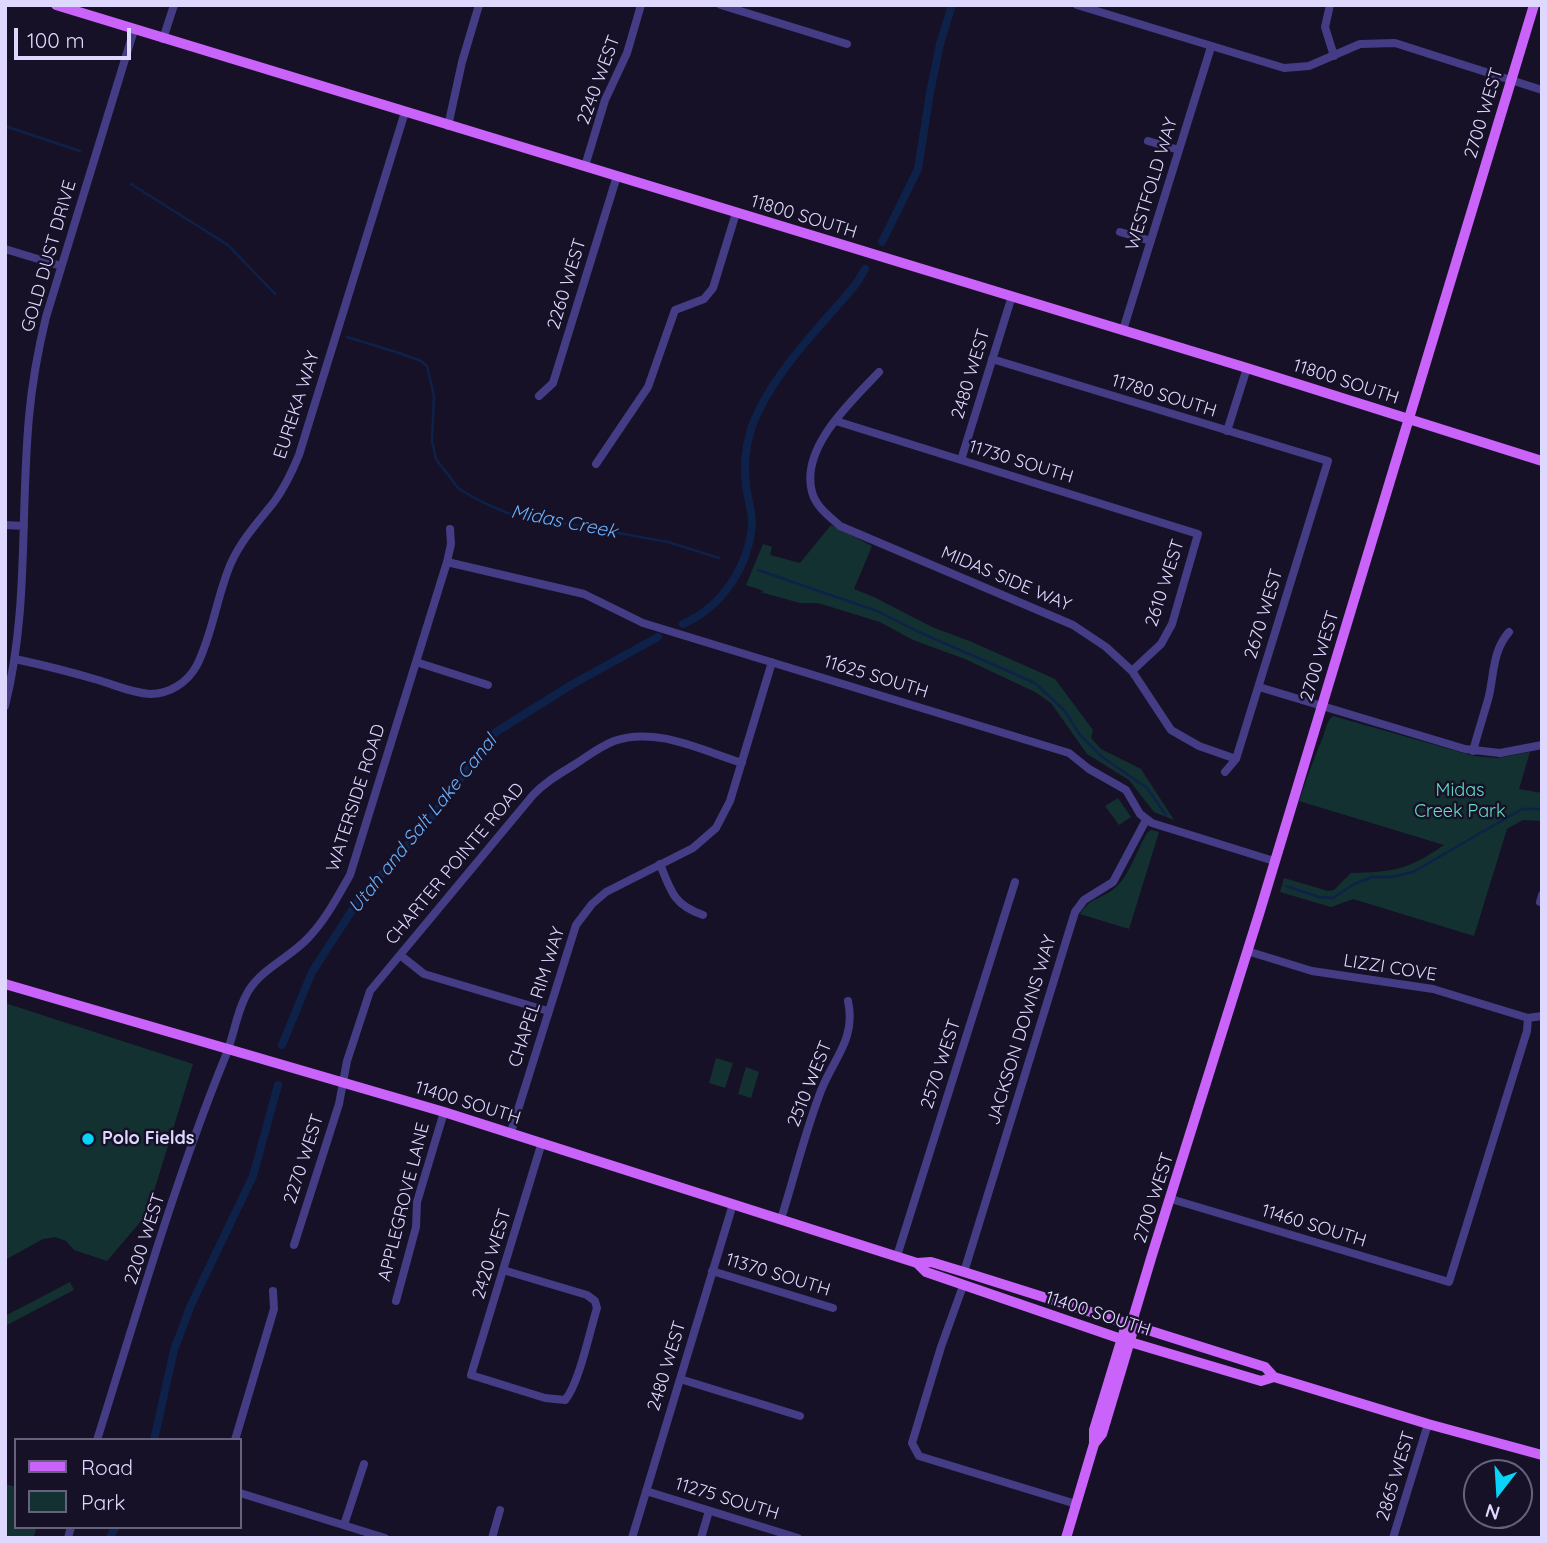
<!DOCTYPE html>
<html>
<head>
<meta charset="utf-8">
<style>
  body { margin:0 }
  #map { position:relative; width:1547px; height:1543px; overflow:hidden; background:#161127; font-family:Quicksand,sans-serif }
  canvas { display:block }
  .frame { position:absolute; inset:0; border:7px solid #dfd8fe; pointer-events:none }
  .legend { position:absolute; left:14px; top:1438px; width:228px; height:91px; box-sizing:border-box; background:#161127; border:2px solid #66617d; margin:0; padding:9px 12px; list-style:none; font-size:21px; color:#dfd8fe }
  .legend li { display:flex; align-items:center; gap:14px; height:35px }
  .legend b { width:35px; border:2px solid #66617d }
  .north { position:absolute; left:1463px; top:1459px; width:70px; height:70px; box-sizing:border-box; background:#161127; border:2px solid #66617d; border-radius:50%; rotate:197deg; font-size:19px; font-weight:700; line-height:28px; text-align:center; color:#dfd8fe }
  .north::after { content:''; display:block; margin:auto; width:24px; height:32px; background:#0ad3f8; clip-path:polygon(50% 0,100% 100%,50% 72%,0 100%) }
  .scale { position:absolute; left:14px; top:28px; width:117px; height:32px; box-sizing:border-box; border:4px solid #dfd8fe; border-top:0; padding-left:9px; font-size:21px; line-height:24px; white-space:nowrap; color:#dfd8fe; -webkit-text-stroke:5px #161127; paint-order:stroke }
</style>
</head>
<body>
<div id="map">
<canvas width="1547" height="1543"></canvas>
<div class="frame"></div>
<ul class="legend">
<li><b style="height:9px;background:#ca63fa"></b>Road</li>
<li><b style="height:19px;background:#143131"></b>Park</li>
</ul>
<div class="north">N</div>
<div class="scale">100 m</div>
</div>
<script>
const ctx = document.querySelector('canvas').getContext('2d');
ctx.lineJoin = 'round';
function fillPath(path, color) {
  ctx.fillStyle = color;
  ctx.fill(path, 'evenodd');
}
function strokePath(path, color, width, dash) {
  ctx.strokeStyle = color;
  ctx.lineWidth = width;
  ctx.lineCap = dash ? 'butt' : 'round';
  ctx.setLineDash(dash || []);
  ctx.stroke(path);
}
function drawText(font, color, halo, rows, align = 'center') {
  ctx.font = font + ' Quicksand,sans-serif';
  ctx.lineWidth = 5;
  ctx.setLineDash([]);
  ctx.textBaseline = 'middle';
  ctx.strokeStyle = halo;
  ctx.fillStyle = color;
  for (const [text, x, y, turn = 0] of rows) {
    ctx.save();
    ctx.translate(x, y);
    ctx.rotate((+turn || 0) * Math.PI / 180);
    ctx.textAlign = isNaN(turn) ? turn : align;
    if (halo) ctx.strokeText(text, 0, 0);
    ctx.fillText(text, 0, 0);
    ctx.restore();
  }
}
const green = new Path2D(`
  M831 525 872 546 854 589 874 597 932 627 972 642 1055 679 1093 730 1091 738 1101 749 1141 769 1174 820 1154 812 1129 780 1087 754 1051 703 1035 692 965 659 913 640 880 622 818 603H800L760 592 764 591 746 585 763 544 772 547 770 555 800 563Z
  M1333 716 1474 756 1497 758 1530 752 1519 789 1542 793V821L1523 820 1507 829 1474 936 1353 899 1331 907 1280 892 1284 878 1328 891 1334 890 1351 873C1394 872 1408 870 1444 845L1299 801C1306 780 1313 761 1321 742 1326 732 1325 722 1333 716Z
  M1118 798 1131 817 1119 825 1105 806Z
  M1151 830 1159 832 1129 929 1080 914C1090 897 1103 899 1116 887 1129 876 1138 848 1147 833Z
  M5 1003 193 1064 147 1214 107 1261 74 1250 66 1241 55 1237 43 1239 5 1260Z
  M716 1058 733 1063 725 1088 709 1083Z
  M746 1067 759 1072 751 1098 738 1094Z
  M70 1282 74 1290 5 1326V1316Z
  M5 1484 16 1487V1527H37L33 1538H5Z`);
const stream = new Path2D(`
  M5 126 80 151
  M131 184 228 245 275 294
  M347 337 399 353 421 361 427 366 434 396 432 441 436 459 459 489 482 502 507 513 668 542 719 558
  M758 570 877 611 919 632 1035 683 1064 710 1080 735 1101 756 1147 788 1166 815
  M1286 886 1319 897 1333 898 1354 884 1372 877H1391L1413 872 1522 809H1542`);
const canal = new Path2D(`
  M882 242 918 169 930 93 940 44 952 5
  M683 624C722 607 750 565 752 522 752 510 747 497 746 485 743 461 747 434 758 412 781 364 823 324 856 284L865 269
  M282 1045 312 972 360 898 424 827 496 732 571 685 658 637
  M154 1440 174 1350 191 1305 253 1176 278 1085
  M110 1538 115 1527`);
const minor = new Path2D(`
  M721 5 847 44
  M1077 5 1284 68 1309 66 1360 44 1395 43 1542 90
  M1330 5 1325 27 1334 56
  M163 39 174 5
  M448 126 462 62 479 5
  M1148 141 1179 150
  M585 166 605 100 627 53 641 5
  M1120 232 1151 241
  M5 249 61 266
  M1123 330 1211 47
  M992 359 1328 461 1236 759 1225 772
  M879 372C852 401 800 447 812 492 816 507 829 516 840 526L1073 625 1106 647 1132 671 1171 730 1199 746 1236 759
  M539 396 553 383 617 176
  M836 421 1198 534 1172 624 1161 644 1132 671
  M1227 431 1247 368
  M961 460 1012 296
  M596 464 648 387 675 310 704 299 713 288 736 213
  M5 525 24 526
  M447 562 584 594 643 623 1069 753 1089 769 1126 790 1140 814 1152 823 1274 861
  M15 659C43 665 71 672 98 680 115 685 132 693 150 694 170 694 188 682 197 665 213 633 217 595 231 563 242 539 258 522 274 502 285 487 292 472 299 455L405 112
  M416 662 488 685
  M1259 687 1465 749 1500 753 1542 745
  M5 706C29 611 20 514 29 417 32 383 38 350 46 317L134 30
  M1473 751C1478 732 1484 714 1489 696 1494 673 1493 650 1509 632
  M660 864C671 892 674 905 703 915
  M1542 895 1540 902H1542
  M1247 951 1312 971 1433 989 1528 1018 1542 1016
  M400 955 424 974 548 1011
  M511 1132 576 925 592 904 606 892 693 848 716 828 730 801 772 662
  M1171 1199 1449 1282 1527 1031 1528 1018
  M781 1219C794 1178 804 1136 819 1096 830 1062 857 1041 848 1001
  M294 1245 339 1104 347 1061 370 991 533 795C545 782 561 773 577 763 589 755 601 746 614 741 656 726 703 751 742 763
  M897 1256 1015 882
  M503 1270 587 1295 595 1301 597 1308C590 1330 579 1384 565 1400L545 1398 471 1375 542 1142
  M712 1271 833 1308
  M964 1272 1075 912 1084 900 1113 882 1146 820
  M963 1286 941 1347 912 1443 919 1456 1076 1504
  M396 1301 416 1227 417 1202 444 1112
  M680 1379 800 1416
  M97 1440C137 1313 174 1183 224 1060 234 1038 236 1011 249 990 264 967 291 957 309 937 326 919 338 896 350 875L447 562 451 544 450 529
  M235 1440 274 1309 273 1291
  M646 1491 798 1538
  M240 1493 385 1538
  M344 1525 364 1464
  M68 1538 71 1527
  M492 1538 500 1510
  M632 1538 733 1204
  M701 1538 709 1511
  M1393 1538 1428 1424`);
const major = new Path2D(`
  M56 5 1247 368 1542 461
  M5 984 444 1112 917 1263 931 1262 964 1272 1265 1367 1274 1377
  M917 1263 926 1272 1130 1342 1261 1381 1274 1377 1428 1424 1542 1455
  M1094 1444 1102 1434 1123 1364 1134 1327V1315L1152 1255 1259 914 1534 5
  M1066 1538 1094 1444V1430L1126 1325 1129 1321`);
const markers = [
  [88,1139,7,"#0ad3f8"]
];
const streetNames = [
  ["2240 WEST",599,80,-70],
  ["2700 WEST",1484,113,-73],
  ["WESTFOLD WAY",1152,184,-73],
  ["11800 SOUTH",804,217,17],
  ["GOLD DUST DRIVE",49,256,-74],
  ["2260 WEST",567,284,-73],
  ["2480 WEST",971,374,-73],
  ["11800 SOUTH",1346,382,18],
  ["11780 SOUTH",1164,396,17],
  ["EUREKA WAY",297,405,-72],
  ["11730 SOUTH",1021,462,17],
  ["MIDAS SIDE WAY",1006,579,23],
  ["2610 WEST",1165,583,-72],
  ["2670 WEST",1264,614,-73],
  ["2700 WEST",1320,656,-73],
  ["11625 SOUTH",876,677,17],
  ["WATERSIDE ROAD",356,798,-72],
  ["CHARTER POINTE ROAD",455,864,-50],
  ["LIZZI COVE",1390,968,9],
  ["CHAPEL RIM WAY",537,997,-72],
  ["JACKSON DOWNS WAY",1022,1030,-73],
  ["2570 WEST",941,1064,-72],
  ["2510 WEST",810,1084,-68],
  ["11400 SOUTH",468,1103,17],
  ["2270 WEST",304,1159,-72],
  ["2700 WEST",1154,1198,-72],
  ["APPLEGROVE LANE",404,1202,-76],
  ["11460 SOUTH",1314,1226,17],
  ["2200 WEST",145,1239,-72],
  ["2420 WEST",492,1254,-73],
  ["11370 SOUTH",778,1275,17],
  ["11400 SOUTH",1098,1314,18],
  ["2480 WEST",667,1366,-73],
  ["2865 WEST",1396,1476,-73],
  ["11275 SOUTH",727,1499,17]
];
const parkNames = [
  ["Midas",1460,791],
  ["Creek Park",1460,812]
];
const poiNames = [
  ["Polo Fields",102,1139]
];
const waterNames = [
  ["Midas Creek",564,522,11],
  ["Utah and Salt Lake Canal",423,824,-51]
];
fillPath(green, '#143131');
strokePath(stream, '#0e2149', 2.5);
strokePath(canal, '#0e2149', 8);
strokePath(minor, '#443d85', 8);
strokePath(major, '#ca63fa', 10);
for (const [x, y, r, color] of markers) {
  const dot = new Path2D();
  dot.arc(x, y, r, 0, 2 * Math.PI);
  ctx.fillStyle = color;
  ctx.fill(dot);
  strokePath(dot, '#161127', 2.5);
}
drawText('18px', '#dfd8fe', '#161127', streetNames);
drawText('18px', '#65ddc5', '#161127', parkNames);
drawText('bold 18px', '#dfd8fe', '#161127', poiNames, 'left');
drawText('italic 19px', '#69affa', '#161127', waterNames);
</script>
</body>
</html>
